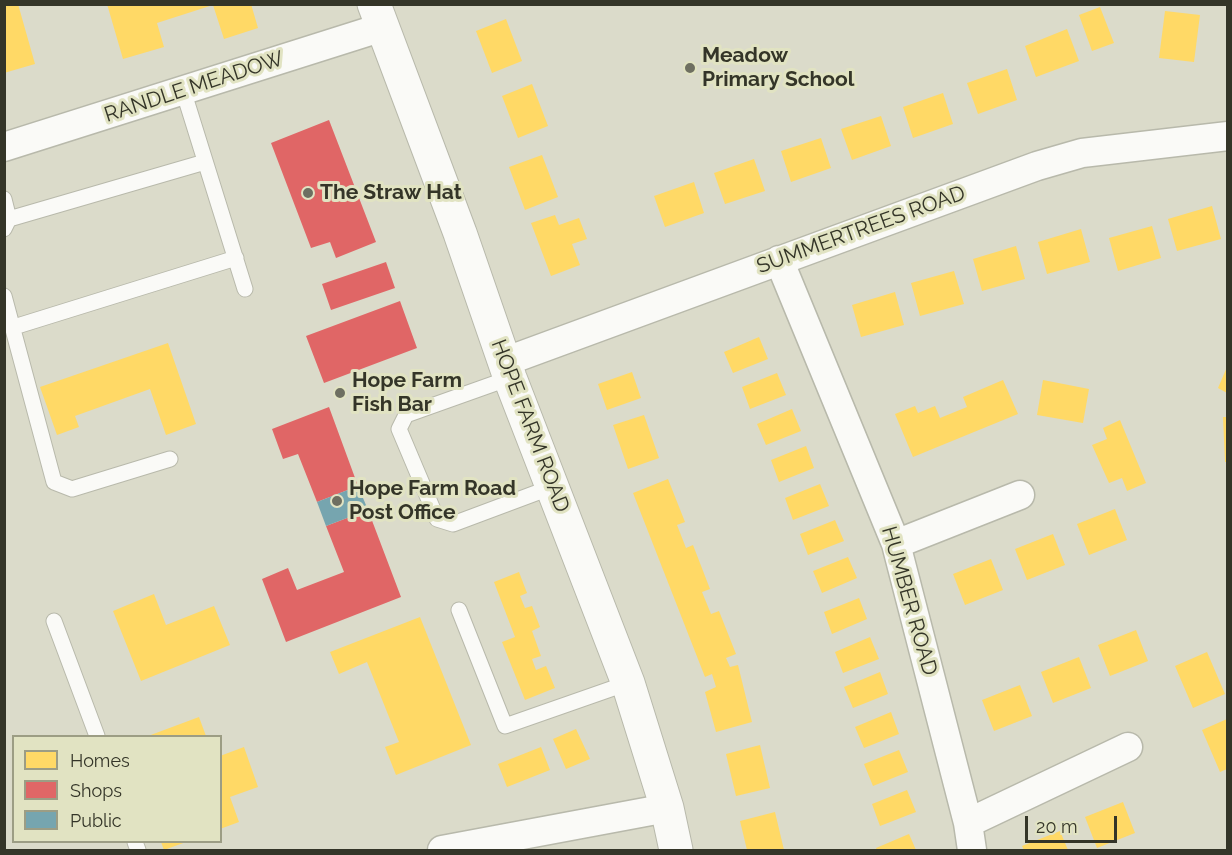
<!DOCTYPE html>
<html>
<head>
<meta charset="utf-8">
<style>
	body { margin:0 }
	#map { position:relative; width:1232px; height:855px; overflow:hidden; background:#dbdbca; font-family:Raleway,sans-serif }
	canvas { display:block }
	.frame { position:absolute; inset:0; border:6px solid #343528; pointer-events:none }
	.legend { position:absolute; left:12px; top:735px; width:210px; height:108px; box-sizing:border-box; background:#e1e3c2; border:2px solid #9c9d84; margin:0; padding:8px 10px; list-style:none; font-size:18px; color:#343528 }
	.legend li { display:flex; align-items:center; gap:12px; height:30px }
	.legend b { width:30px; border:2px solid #9c9d84 }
	.scale { position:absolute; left:1025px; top:816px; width:92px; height:27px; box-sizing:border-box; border:3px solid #343528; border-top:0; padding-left:8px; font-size:18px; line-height:21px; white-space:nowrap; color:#343528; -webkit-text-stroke:4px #e1e3c2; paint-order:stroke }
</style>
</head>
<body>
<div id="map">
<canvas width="1232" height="855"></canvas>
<div class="frame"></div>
<ul class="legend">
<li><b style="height:16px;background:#ffd966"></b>Homes</li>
<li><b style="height:16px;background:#e06666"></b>Shops</li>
<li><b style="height:16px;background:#76a5af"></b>Public</li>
</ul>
<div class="scale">20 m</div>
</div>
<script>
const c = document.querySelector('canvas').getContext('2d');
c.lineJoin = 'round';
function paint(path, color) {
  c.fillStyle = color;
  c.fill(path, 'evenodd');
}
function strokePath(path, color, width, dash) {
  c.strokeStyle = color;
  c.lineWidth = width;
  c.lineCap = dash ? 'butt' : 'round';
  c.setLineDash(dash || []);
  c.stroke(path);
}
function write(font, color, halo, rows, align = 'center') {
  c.font = font + ' Raleway,sans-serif';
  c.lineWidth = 6;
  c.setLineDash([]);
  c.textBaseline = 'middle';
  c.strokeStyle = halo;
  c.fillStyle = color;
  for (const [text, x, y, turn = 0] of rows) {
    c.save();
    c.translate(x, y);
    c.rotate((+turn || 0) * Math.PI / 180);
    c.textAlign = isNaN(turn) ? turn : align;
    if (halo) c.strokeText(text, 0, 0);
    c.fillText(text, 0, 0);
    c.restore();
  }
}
const homes = new Path2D(`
	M4 4H18L35 64 4 73Z
	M107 4H251L258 28 224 39 213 5 157 23 164 47 123 59Z
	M1100 7 1114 43 1092 51 1079 15Z
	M1165 11 1200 15 1194 62 1159 58Z
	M506 19 522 61 492 73 476 31Z
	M1067 29 1079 61 1036 77 1025 46Z
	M1007 69 1017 100 978 114 967 83Z
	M532 84 548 126 518 138 502 96Z
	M943 93 953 124 913 138 903 107Z
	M881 116 891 146 852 160 841 129Z
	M821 138 831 168 791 182 781 151Z
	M542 155 558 197 525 210 509 167Z
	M754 159 765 191 725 204 714 173Z
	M694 182 704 213 665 227 654 196Z
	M1212 206 1221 239 1177 251 1168 219Z
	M555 215 559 225 579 218 587 239 572 244 580 265 551 276 531 223Z
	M1152 226 1161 258 1118 271 1109 238Z
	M1081 229 1090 262 1047 274 1038 242Z
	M1016 246 1025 279 982 291 973 259Z
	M954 271 964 304 920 316 911 283Z
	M895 292 904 325 861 337 852 305Z
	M759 337 768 359 733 373 724 352Z
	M168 343 196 424 166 435 150 389 75 416 79 427 57 435 40 387Z
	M1227 367V393L1218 388Z
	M632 372 641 398 607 410 598 384Z
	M777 373 786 395 750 409 742 387Z
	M1003 380 1018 414 913 457 895 414 915 406 918 413 935 406 940 418 967 407 963 397Z
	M1043 380 1089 389 1083 423 1037 415Z
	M792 409 801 431 766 445 757 424Z
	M644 415 659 458 628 469 613 425Z
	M1223 417H1227V462H1225Z
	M1120 420 1146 483 1127 491 1122 478 1109 483 1092 445 1107 439 1103 428Z
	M806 446 814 468 779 482 771 460Z
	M668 479 685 522 677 525 686 548 693 545 710 589 702 592 711 614 719 611 736 654 726 658 730 667 738 665 752 722 716 732 705 692 716 687 712 674 705 677 633 493Z
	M820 484 829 506 793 520 785 498Z
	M1115 509 1127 540 1089 555 1077 524Z
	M835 520 844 541 808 555 800 534Z
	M1053 534 1065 565 1027 580 1015 549Z
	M848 557 857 578 822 593 813 571Z
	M991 559 1003 590 965 605 953 574Z
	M519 572 527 593 520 596 525 608 532 606 540 627 532 631 541 656 532 659 536 670 546 666 555 688 525 700 502 642 515 637 494 582Z
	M154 594 166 625 214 606 230 645 141 681 113 611Z
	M859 598 867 619 832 634 824 612Z
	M420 617 471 745 396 775 385 747 399 742 367 662 339 674 330 652Z
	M1136 630 1148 661 1110 676 1098 645Z
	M870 637 879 659 843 673 835 652Z
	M1207 652 1225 694 1193 708 1175 666Z
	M1079 657 1091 688 1053 703 1041 672Z
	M880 672 888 694 853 708 844 687Z
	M1020 685 1032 716 994 731 982 700Z
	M891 712 899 734 864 748 855 727Z
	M199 717 206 736H148Z
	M1227 719V769L1220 772 1202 730Z
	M576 729 590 759 566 769 553 739Z
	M760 745 770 788 736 796 726 754Z
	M244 747 258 787 230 797 239 822 220 829V756Z
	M541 747 550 770 507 787 498 764Z
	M899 750 908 772 873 786 864 764Z
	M907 790 916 812 880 826 872 804Z
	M1123 802 1135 833 1097 848 1085 817Z
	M775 812 784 850H747L740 821Z
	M1060 831 1068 850H1024L1022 846Z
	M909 834 916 850H877L876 848Z
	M161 842H186L164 850Z`);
const shops = new Path2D(`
	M329 120 376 242 336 258 330 242 311 248 271 143Z
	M386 262 395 288 331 310 322 284Z
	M400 301 417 348 324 383 306 336Z
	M329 407 358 486 317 502 298 454 283 459 272 429Z
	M368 510 401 597 286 642 262 579 288 568 297 590 344 572 326 526Z`);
const public = new Path2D(`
	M358 486 368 510 326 526 317 502Z`);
const lane = new Path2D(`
	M183 90 245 289
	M4 199 9 219 4 229
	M9 219 205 162
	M4 296 54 482 72 489 170 459
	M14 327 236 258
	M510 378 406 415 399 429 437 519 453 524 552 487
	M459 610 505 726 628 683
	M54 621 97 736
	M135 842 138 850`);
const street = new Path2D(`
	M4 147 383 27
	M779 260 896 544 968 823 972 850
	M504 362 1037 166 1082 153 1228 136
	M896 544 1020 495
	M968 823 1128 747
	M442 850 667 808`);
const secondary = new Path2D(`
	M374 4 460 233 510 378 628 683 667 808 676 850`);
const markers = [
	[690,68,6,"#6e6f61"],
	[308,193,6,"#6e6f61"],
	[340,393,6,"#6e6f61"],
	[337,501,6,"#6e6f61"]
];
const poiNames = [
	["Meadow",702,56],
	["Primary School",702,80],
	["The Straw Hat",320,193],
	["Hope Farm",352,381],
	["Fish Bar",352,405],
	["Hope Farm Road",349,489],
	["Post Office",349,513]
];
const streetNames = [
	["RANDLE MEADOW",194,87,-18],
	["SUMMERTREES ROAD",861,230,-20],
	["HOPE FARM ROAD",530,426,69],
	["HUMBER ROAD",909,601,74]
];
paint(homes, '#ffd966');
paint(shops, '#e06666');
paint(public, '#76a5af');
strokePath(lane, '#b8b9ab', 17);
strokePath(street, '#b8b9ab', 31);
strokePath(secondary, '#b8b9ab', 35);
strokePath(lane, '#fafaf7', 15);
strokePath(street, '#fafaf7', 28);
strokePath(secondary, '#fafaf7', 33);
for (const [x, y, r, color] of markers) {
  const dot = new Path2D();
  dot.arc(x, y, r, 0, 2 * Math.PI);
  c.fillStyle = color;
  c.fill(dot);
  strokePath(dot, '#e1e3c2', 2);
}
write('bold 21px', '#343528', '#e1e3c2', poiNames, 'left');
write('21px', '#343528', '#e1e3c2', streetNames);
</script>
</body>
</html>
